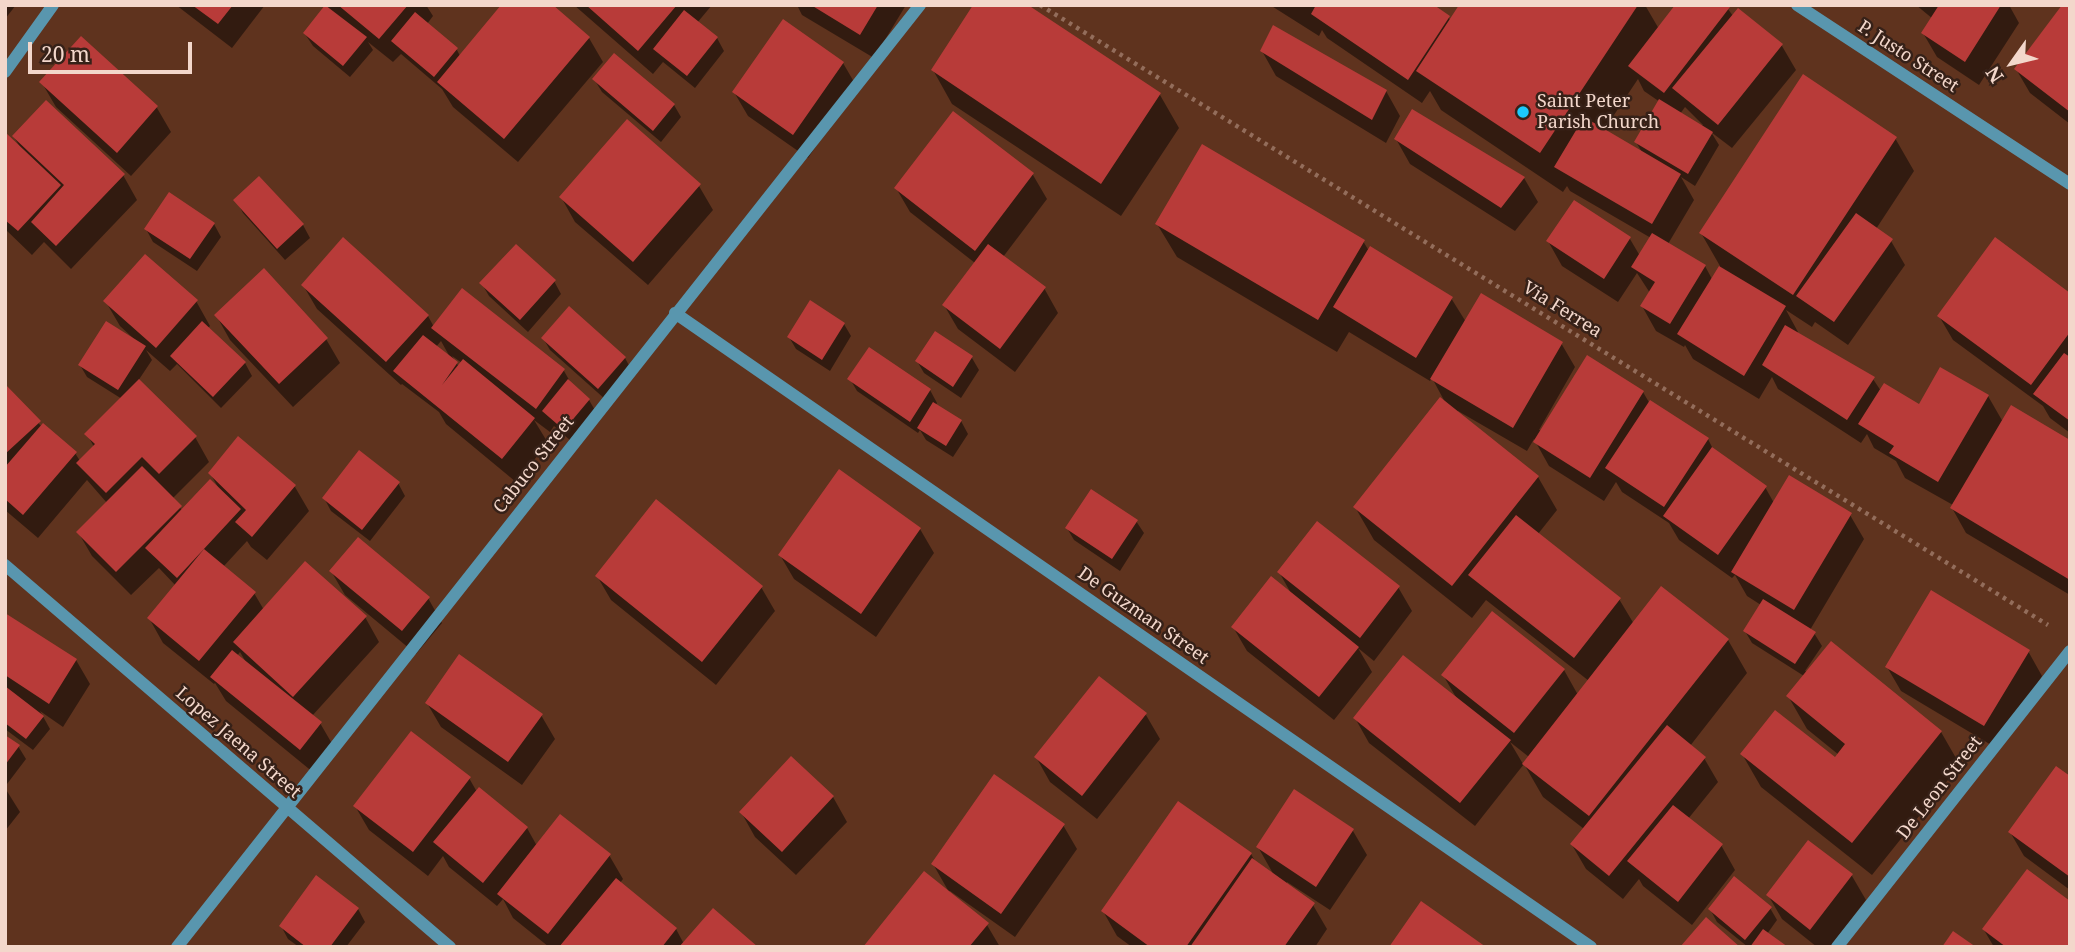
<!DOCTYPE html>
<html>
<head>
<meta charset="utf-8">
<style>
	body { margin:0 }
	#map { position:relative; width:2075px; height:952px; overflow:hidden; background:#5f331e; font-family:"Noto Serif",serif }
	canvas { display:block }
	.frame { position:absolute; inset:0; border:7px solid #f3d7cb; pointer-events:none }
	.north { position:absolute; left:1977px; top:28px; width:70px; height:70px; -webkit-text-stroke:5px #362118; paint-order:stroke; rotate:236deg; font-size:19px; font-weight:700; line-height:28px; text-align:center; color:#f3d7cb }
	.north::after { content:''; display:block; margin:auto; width:24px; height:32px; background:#f3d7cb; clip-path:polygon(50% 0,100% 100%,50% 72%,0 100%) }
	.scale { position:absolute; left:28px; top:42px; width:164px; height:32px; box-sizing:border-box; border:4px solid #f3d7cb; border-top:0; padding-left:9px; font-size:21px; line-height:24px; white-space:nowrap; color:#f3d7cb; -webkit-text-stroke:5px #362118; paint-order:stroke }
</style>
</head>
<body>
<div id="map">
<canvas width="2075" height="952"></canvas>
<div class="frame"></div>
<div class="north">N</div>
<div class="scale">20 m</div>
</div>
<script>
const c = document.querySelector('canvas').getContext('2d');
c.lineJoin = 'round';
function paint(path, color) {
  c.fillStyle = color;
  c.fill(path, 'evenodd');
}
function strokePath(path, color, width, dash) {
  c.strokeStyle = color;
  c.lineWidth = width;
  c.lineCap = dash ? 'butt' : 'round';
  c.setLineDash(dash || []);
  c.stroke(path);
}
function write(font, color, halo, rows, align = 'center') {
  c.font = font + ' "Noto Serif",serif';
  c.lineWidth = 5;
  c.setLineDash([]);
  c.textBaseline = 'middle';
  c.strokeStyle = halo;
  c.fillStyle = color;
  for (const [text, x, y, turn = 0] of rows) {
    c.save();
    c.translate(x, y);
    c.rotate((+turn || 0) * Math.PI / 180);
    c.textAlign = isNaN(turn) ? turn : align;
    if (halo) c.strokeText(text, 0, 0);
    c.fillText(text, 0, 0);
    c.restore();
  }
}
const shadow = new Path2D(`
	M5 5H16L5 19Z
	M176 5H265L232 48Z
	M325 5H426L433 16 427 24 457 50 460 56 589 38 603 62 518 162 453 107 442 89 401 54 393 62 368 42 373 50 350 77 313 46 305 34Z
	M574 5H712L697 23 717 38 724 51 695 88 663 62 653 74Z
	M797 5H906L874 58 802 15Z
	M1270 5H1431L1448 17 1451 21 1462 5H1645L1659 29 1728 9 1733 16 1738 10 1782 46 1796 70 1732 148 1711 132 1719 145 1695 186 1681 177 1694 200 1668 244 1705 266 1712 279 1720 266 1701 233 1895 138 1914 171 1876 229 1891 241 1905 265 1848 345 1815 322 1812 327 1786 310 1798 332 1797 334 1873 379 1881 391 1919 406 1988 396 2003 422 2070 442V595L1966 533 1952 508 1953 505 1905 478 1896 461 1874 448 1867 434 1861 443 1778 389 1772 377 1759 399 1693 359 1685 345 1684 347 1656 331 1642 306 1650 293 1637 273 1618 302 1562 266 1548 241 1630 239 1640 256 1651 238 1570 191 1567 186 1563 192 1441 110 1430 91 1422 103 1327 38 1322 30 1319 36ZM1638 79 1644 91 1660 102 1636 142 1643 154 1604 130ZM1685 107 1703 125 1701 126 1680 114Z
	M1916 5H2009L2019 23 1979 85 1937 57 1923 33 1933 19Z
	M2070 5V124L2030 93 2016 69Z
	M81 39 157 108 171 132 131 176 56 107 42 83Z
	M1262 51 1386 91 1400 116 1386 143 1276 76Z
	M843 63 857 87 808 158 748 116 734 92Z
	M933 70 1160 95 1179 128 1121 216 952 104Z
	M594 79 674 105 681 117 661 142 602 92Z
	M954 113 1033 175 1047 199 1003 257 1044 288 1058 313 1015 372 958 329 944 305 975 263 910 212 896 188Z
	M5 134 20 147 14 137 123 175 137 200 71 269 44 242 32 255 5 229Z
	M1396 139 1524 178 1538 202 1515 231 1410 164Z
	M699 186 713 210 648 285 575 222 561 197Z
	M236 200 303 225 310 238 285 260 243 213Z
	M214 224 221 237 197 271 153 242 146 229Z
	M1157 224 1363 241 1369 251 1451 298 1466 322 1561 343 1575 367 1539 430 1542 431 1643 392 1650 404 1708 439 1714 451 1765 487 1774 503 1850 515 1864 539 1810 630 1814 633 1822 646 1805 671 1941 732 1960 765 1872 875 1761 787 1742 754 1835 759 1839 755 1807 729 1788 696 1804 676 1752 643 1745 631 1761 605 1747 596 1735 575 1732 578 1679 540 1669 523 1622 492 1616 482 1604 501 1549 466 1534 439 1527 451 1458 411 1457 413 1538 477 1557 510 1538 534 1619 599 1634 624 1728 640 1747 673 1690 746 1704 758 1718 782 1688 819 1721 845 1735 870 1692 925 1643 886 1639 879 1623 899 1586 869 1572 845 1584 829 1543 797 1524 764 1475 826 1369 743 1355 718 1457 699 1443 675 1564 670 1578 695 1589 681 1486 600 1472 618 1374 540 1355 507 1446 404 1432 378 1430 381 1349 332 1337 352 1177 257ZM1510 742 1529 757 1523 764Z
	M554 281 561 294 528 332 489 296 482 284Z
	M303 285 428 316 434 327 462 290 564 371 572 385 589 400 596 412 572 442 554 426 550 432 534 420 548 443 516 482 446 424 439 412 402 384 401 385 317 309ZM441 341 451 359 436 347ZM452 356 462 363 459 367Z
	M2070 295V433L2050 418 2043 406 1953 340 1939 316Z
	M196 301 210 326 208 328 245 363 252 376 221 408 177 364 170 371 146 350 152 360 138 381 195 437 209 462 172 499 183 511 219 489 210 473 295 487 309 511 267 560 251 547 247 541 223 567 254 593 264 610 365 617 379 642 312 716 320 723 334 747 314 773 226 701 215 683 214 684 163 643 149 618 176 586 159 568 131 595 92 556 78 532 107 503 87 480 38 538 5 510V387L42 427 75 453 80 461 94 447 87 434 122 399 87 377 80 365 133 338 120 326 106 302ZM240 652 247 664 237 656Z
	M569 308 625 358 632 371 606 400 550 350 543 338Z
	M216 315 326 339 340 363 293 407 230 340Z
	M844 324 851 336 830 371 796 349 789 337Z
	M936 333 972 358 979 370 961 398 924 373 917 361Z
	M850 379 930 390 937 403 936 405 961 421 968 434 953 457 926 440 920 430 918 433 857 391Z
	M398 483 405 496 370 541 331 511 324 498Z
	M1136 521 1144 533 1120 571 1074 540 1067 528Z
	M920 529 934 553 876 637 794 579 780 555Z
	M331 571 428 598 442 623 416 654 345 595Z
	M1279 572 1398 587 1412 611 1374 661 1358 648 1372 672 1334 720 1247 651 1233 627 1292 595Z
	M597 576 761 587 775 611 716 685 611 600Z
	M5 618 76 660 90 684 63 727 40 711 50 729 33 750 5 729Z
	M2028 651 2042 676 1998 749 1901 691 1887 667Z
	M427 703 541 715 555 739 522 785 441 727Z
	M1146 715 1160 739 1097 819 1050 782 1036 757Z
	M5 737 18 746 26 759 7 784 5 782Z
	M791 758 833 797 847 822 796 875 755 837 741 812Z
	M469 778 477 792 527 828 537 846 609 855 623 879 620 883 676 929 684 944 755 947H549L513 918 503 899 497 906 449 867 443 856 428 876 369 830 355 806Z
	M2070 778V890L2024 856 2010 832Z
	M5 788 20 812 5 831Z
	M1063 825 1077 849 1015 937 950 891 949 892 933 864Z
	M1353 831 1367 855 1330 910 1287 882 1286 884 1313 905 1327 929 1315 947H1132L1117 936 1103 911 1251 854 1256 863 1275 877 1258 847Z
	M1809 843 1852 876 1866 900 1830 947H1817L1782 919 1768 895Z
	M1770 908 1777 920 1767 934 1785 947H1748L1717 922 1710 909Z
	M358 909 365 922 346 947H299L288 939 281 926Z
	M987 925 1000 947H865Z
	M1984 930 2070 947H1994Z`);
const building = new Path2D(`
	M192 5H233L218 24Z
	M325 5 367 37 343 66 303 33Z
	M338 5H408L379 39Z
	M501 5H553L590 37 504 139 437 82Z
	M586 5H677L638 51Z
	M811 5H878L860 35Z
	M973 5H1028L1161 93 1101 184 931 70Z
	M1316 5H1434L1450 16 1408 80 1311 14Z
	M1459 5H1638L1540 153 1416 71Z
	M1675 5H1727L1730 7 1664 93 1628 66Z
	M1939 5H2001L1965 62 1921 33Z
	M2062 5H2070V112L2014 69Z
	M1738 8 1783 44 1718 125 1672 88Z
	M684 10 718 37 687 76 653 49Z
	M415 12 458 48 434 77 391 41Z
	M783 19 844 62 793 135 732 92Z
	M1273 25 1387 90 1372 120 1260 51Z
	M81 36 158 106 117 153 39 82Z
	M614 53 675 104 653 131 592 79Z
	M1803 74 1897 137 1793 295 1699 233Z
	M1659 99 1713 132 1688 174 1634 142Z
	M46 100 125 174 56 246 31 222 64 185 12 136Z
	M1412 109 1525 177 1501 208 1394 139Z
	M953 111 1034 173 975 251 894 188Z
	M1584 117 1681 174 1652 224 1554 167Z
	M627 119 701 184 633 262 559 197Z
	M5 132 61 185 18 231 5 220Z
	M1202 144 1365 240 1318 320 1155 224Z
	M259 176 304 224 277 249 233 200Z
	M169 192 215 223 190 259 144 229Z
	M1574 200 1631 237 1604 279 1546 241Z
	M1856 213 1893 239 1834 322 1796 296Z
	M1652 233 1706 265 1670 324 1640 306 1655 282 1631 267Z
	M343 237 429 315 386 362 301 285Z
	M1995 237 2070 293V332L2031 385 1937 316Z
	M516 244 556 280 520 320 479 283Z
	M988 244 1046 287 1000 349 942 305Z
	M1370 246 1453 297 1416 358 1333 307Z
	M145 254 198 300 156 348 103 301Z
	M1719 266 1786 306 1744 376 1677 334Z
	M264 268 328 338 279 384 214 315Z
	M462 288 565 369 536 409 431 328Z
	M1481 293 1563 342 1513 428 1430 379Z
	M810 300 845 323 822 360 787 337Z
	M569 306 626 357 598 389 541 338Z
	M106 321 146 346 118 390 78 365Z
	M202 321 246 362 213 397 170 356Z
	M1785 325 1875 377 1847 420 1762 365Z
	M935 331 973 356 953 387 915 361Z
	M423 335 458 362 442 385 463 359 535 418 502 459 393 371Z
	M869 347 931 389 910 422 847 379Z
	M2064 353 2070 357V421L2033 394Z
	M1587 355 1644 391 1590 478 1533 442Z
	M1940 367 1989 395 1938 482 1889 453 1894 446 1858 424 1884 383 1919 404Z
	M139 379 197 436 159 474 142 457 106 493 76 463 95 444 84 434Z
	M568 379 590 399 564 430 542 411Z
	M5 384 41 421 5 454Z
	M1440 397 1539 476 1452 586 1353 507Z
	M1650 400 1709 438 1664 507 1605 468Z
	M933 402 962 420 946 446 917 428Z
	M2011 405 2070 440V580L1950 508Z
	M43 423 77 452 23 515 5 499V467Z
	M238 436 296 485 252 537 235 522 246 510 208 473Z
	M1712 447 1767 486 1718 555 1663 516Z
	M359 450 400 482 362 530 322 498Z
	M142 466 182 506 116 572 76 532Z
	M839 469 921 528 861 614 778 555Z
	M1789 475 1852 513 1794 610 1731 572Z
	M210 479 241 509 177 578 145 548Z
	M1091 489 1138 520 1112 559 1065 528Z
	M656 499 763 586 702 662 595 576Z
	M1516 515 1621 598 1574 658 1468 575Z
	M1317 521 1400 586 1360 638 1277 572Z
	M358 537 430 597 402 631 329 571Z
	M204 549 256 592 199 661 147 618Z
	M305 561 367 616 293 697 233 642Z
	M1271 576 1359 647 1319 697 1231 627Z
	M1661 586 1729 639 1589 816 1522 764Z
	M1931 590 2030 650 1984 726 1885 667Z
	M1763 599 1816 632 1795 664 1743 631Z
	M1492 611 1565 669 1514 733 1441 675Z
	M5 613 77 659 49 704 5 675Z
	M1831 641 1942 731 1852 843 1740 754 1775 710 1835 757 1845 744 1786 696Z
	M232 650 322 722 300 750 210 677Z
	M459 654 543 714 508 762 425 703Z
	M1403 655 1511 740 1460 803 1353 718Z
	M1099 676 1147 713 1082 796 1034 757Z
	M5 686 44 716 26 739 5 723Z
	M1667 725 1706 757 1609 876 1570 844Z
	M411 731 471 777 413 852 353 806Z
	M5 735 20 745 5 765Z
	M791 756 834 796 782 852 739 812Z
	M2056 766 2070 776V877L2008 832Z
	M994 774 1065 824 1001 914 931 864Z
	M479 787 528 827 483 883 433 842Z
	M1294 789 1354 829 1316 887 1256 847Z
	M1178 801 1252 853 1186 947H1150L1101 911Z
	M1673 805 1723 844 1678 902 1627 861Z
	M560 814 611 854 548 934 497 894Z
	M1808 840 1853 874 1810 930 1766 895Z
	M1252 858 1315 903 1284 947H1190Z
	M2027 869 2070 901V947H2006L1982 929Z
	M924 871 989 923 969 947H863Z
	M316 875 359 908 330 947H306L279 926Z
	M1734 876 1772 907 1745 940 1708 909Z
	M616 878 677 928 662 947H559Z
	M1421 901 1486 947H1389Z
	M713 908 758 947H679Z
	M1706 917 1740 947H1680Z
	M1763 929 1788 947H1750Z
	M1953 931 1976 947H1942Z`);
const path = new Path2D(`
	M1040 5 2048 625`);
const minor = new Path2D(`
	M1797 5 2070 184
	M5 72 53 5
	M675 313 1591 947
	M5 565 450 947
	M177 947 920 5
	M1837 947 2070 651`);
const markers = [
	[1523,112,7,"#1cc9fc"]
];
const streetNames = [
	["P. Justo Street",1908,57,33],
	["Via Ferrea",1562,310,32],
	["Cabuco Street",534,465,-52],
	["De Guzman Street",1143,616,35],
	["Lopez Jaena Street",238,743,41],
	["De Leon Street",1940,788,-52]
];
const poiNames = [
	["Saint Peter",1537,102],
	["Parish Church",1537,123]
];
paint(shadow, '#0007');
paint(building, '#b83b39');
strokePath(path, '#936d5b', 4.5, [3.5, 5]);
strokePath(minor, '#5996ae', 12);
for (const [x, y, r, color] of markers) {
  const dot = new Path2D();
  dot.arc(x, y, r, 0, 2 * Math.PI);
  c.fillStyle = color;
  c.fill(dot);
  strokePath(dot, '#362118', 2.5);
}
write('18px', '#f3d7cb', '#362118', streetNames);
write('18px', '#f3d7cb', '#362118', poiNames, 'left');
</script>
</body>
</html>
